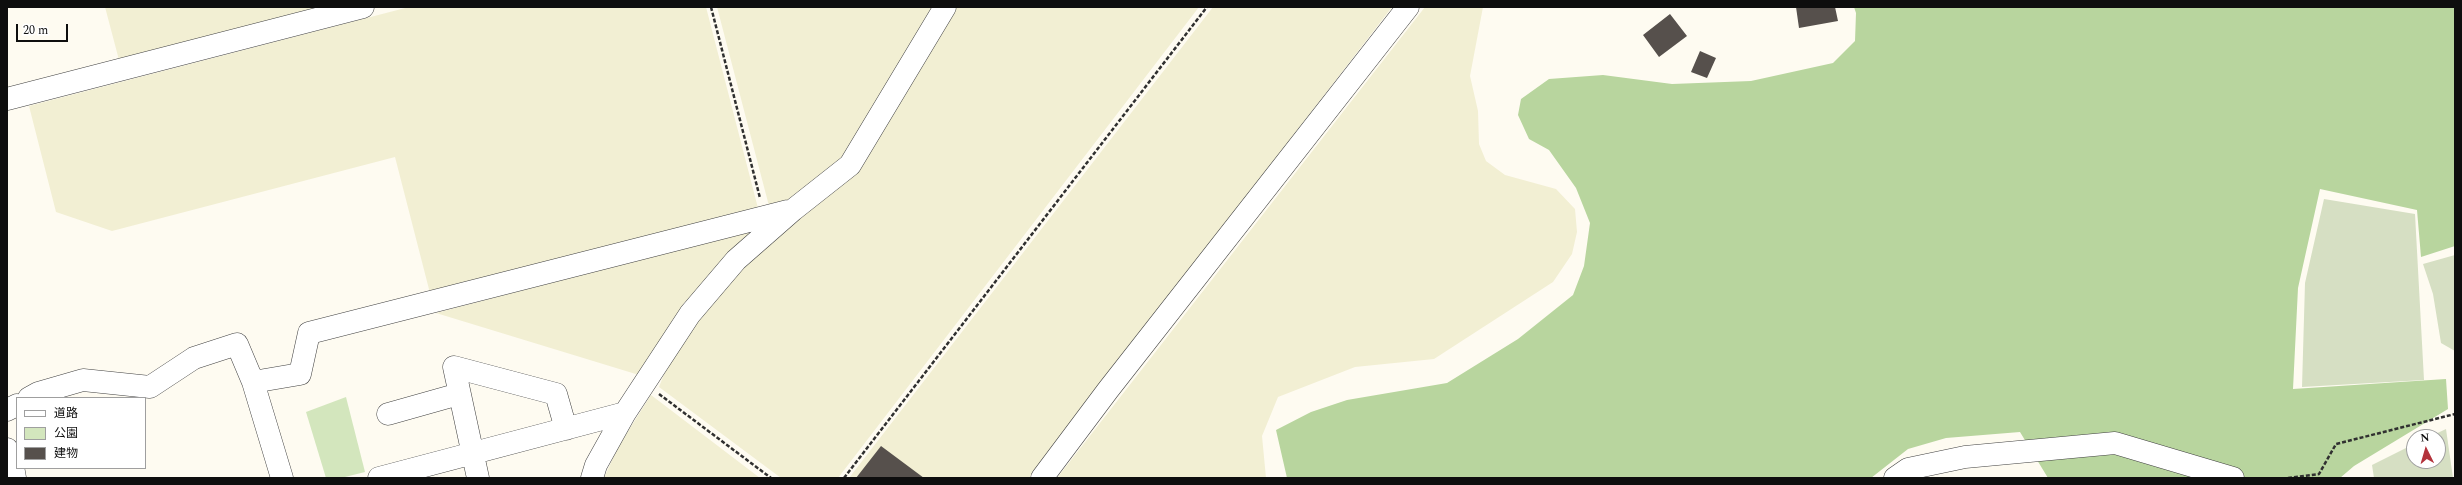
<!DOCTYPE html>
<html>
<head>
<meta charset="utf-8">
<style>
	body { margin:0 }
	#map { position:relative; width:2462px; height:485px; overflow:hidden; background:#fefbf1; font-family:Spectral,"Noto Sans JP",serif }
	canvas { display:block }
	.frame { position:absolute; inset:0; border:8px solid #0e0e0e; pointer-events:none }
	.legend { position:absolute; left:16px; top:397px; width:130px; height:72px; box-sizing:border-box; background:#fff; border:1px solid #9f9f9f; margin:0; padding:5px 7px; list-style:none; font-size:12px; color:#0e0e0e }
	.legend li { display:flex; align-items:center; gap:8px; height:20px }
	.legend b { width:20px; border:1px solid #9f9f9f }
	.north { position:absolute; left:2406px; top:429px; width:40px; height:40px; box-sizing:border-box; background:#fff; border:1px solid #9f9f9f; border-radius:50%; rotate:355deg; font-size:11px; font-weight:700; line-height:16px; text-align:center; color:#0e0e0e }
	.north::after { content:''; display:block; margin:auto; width:14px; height:18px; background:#b3323b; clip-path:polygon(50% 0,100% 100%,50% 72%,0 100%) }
	.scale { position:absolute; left:16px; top:24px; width:52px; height:18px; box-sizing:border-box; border:2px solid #0e0e0e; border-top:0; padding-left:5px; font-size:12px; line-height:14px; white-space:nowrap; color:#0e0e0e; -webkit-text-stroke:3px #fff; paint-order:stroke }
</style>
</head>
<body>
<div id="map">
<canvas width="2462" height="485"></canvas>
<div class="frame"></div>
<ul class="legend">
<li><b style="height:5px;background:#fff"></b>道路</li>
<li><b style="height:11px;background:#d3e6bd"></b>公園</li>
<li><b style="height:11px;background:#56504c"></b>建物</li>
</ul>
<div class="north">N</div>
<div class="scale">20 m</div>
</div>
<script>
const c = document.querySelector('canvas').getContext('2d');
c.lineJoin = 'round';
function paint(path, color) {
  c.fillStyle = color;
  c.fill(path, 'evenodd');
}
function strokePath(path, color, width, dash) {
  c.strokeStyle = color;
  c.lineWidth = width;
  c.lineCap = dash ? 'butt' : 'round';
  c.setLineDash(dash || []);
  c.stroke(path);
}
const farmland = new Path2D(`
	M105 7H321L119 60Z
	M409 7H706L759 212 431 297 395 157 112 231 56 212 29 106Z
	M717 7H936L844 160 791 200 769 206Z
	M955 7H1199L838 478H781L659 387 671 357 697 317 744 263 860 167Z
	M1213 7H1392L1029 478H849Z
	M1425 7H1483L1470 76 1478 111 1479 144 1486 161 1505 175 1556 189 1575 209 1577 232 1572 254 1553 282 1434 359 1355 367 1278 397 1262 436 1266 478H1057Z
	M760 228 684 303 639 375 436 313Z
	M651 395 760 478H604L618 447Z`);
const green = new Path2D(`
	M346 397 365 472 341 478H326L306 412Z`);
const forest = new Path2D(`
	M1854 7H2455V246L2421 257 2417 210 2320 189 2298 288 2293 389 2446 379 2448 409 2354 466 2340 478H2048L2020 432 1946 438 1908 449 1871 478H1287L1276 430 1311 412 1347 400 1447 383 1518 339 1573 295 1584 266 1590 223 1576 188 1549 150 1529 139 1518 115 1521 99 1549 79 1603 75 1672 84 1751 81 1833 63 1855 41 1856 13Z`);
const cemetery = new Path2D(`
	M2324 199 2415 214 2424 380 2302 387 2305 283Z
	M2455 255V351L2441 343 2433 294 2423 264Z
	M2446 429 2453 478H2374L2372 465 2414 444V461H2438V437H2429Z`);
const building = new Path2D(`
	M1796 7H1835L1838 21 1799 28Z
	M1670 14 1687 36 1659 57 1643 35Z
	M1700 51 1716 58 1707 78 1691 72Z
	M881 446 924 478H856Z`);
const path = new Path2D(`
	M711 7 760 198
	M659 394 771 478
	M844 478 1207 7
	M2288 478 2319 474 2336 444 2455 414`);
const minor = new Path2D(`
	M7 99 363 7
	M253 382 300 374 309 333 788 211
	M29 398 38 393 83 380 150 387 194 358 237 344 253 382 282 478
	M7 410 17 405
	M388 414 459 394
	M7 449 11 455 15 478
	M379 478 625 413
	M478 478 454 367 556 394 566 429
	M592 478 596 465 625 413 690 314 736 260 793 210 850 165 945 7
	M1042 478 1108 390 1408 7
	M1895 478 1908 469 1965 457 2115 443 2233 478`);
paint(farmland, '#f2efd3');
paint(green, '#d3e6bd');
paint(forest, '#b8d59e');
paint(cemetery, '#d6dfc3');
paint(building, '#56504c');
strokePath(minor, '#414141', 23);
strokePath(path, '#303030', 2.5, [4, 2]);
strokePath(minor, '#fff', 22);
</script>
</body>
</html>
